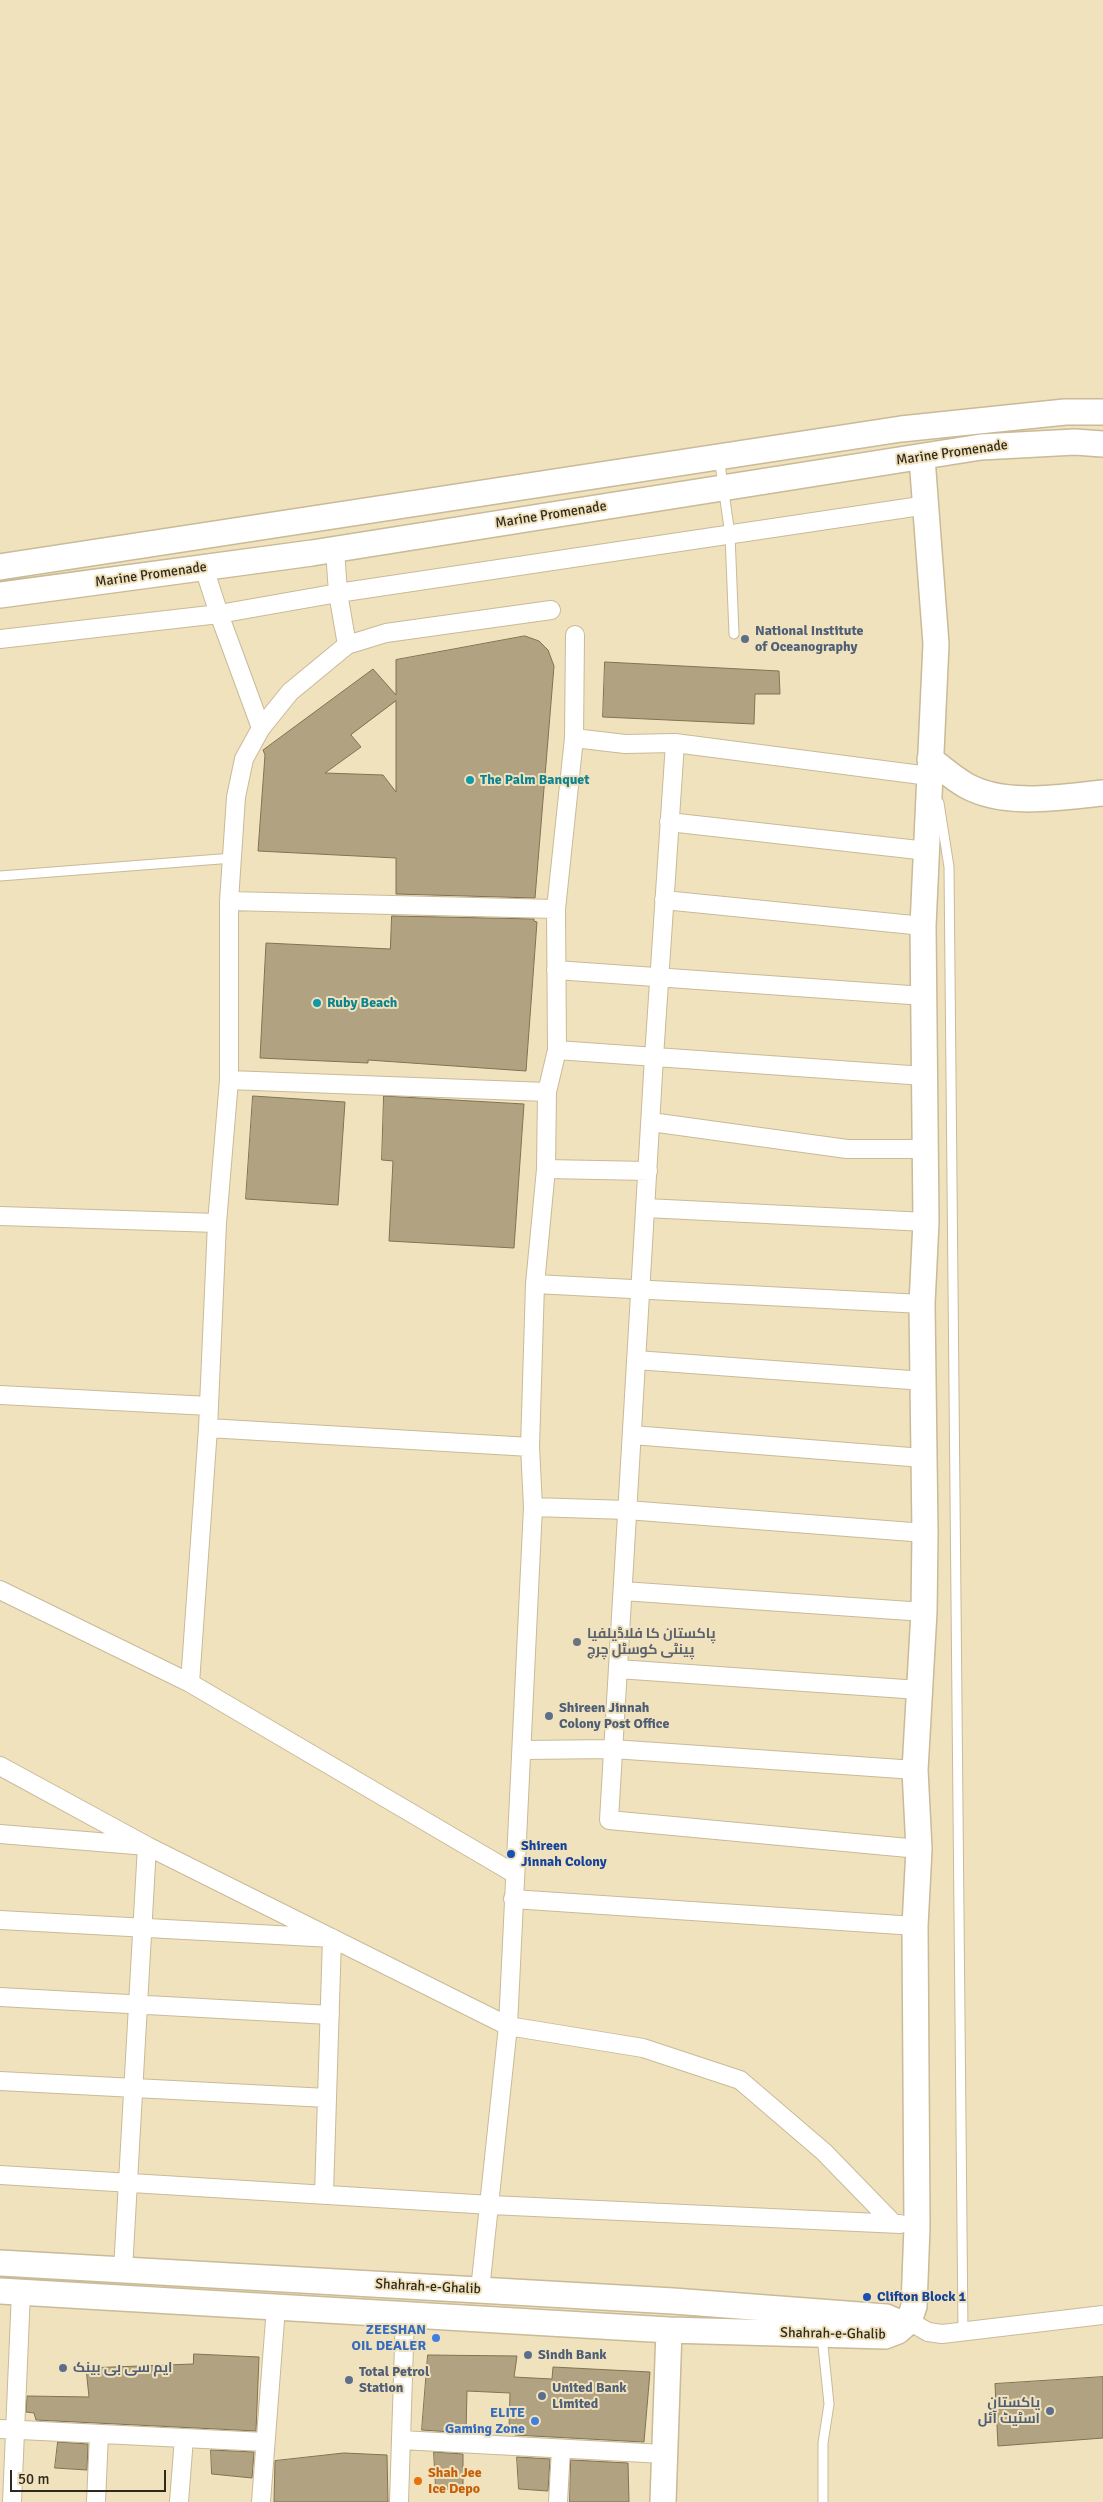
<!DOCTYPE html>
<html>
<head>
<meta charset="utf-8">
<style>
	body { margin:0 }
	#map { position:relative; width:1103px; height:2502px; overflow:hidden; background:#f1e2be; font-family:Signika,sans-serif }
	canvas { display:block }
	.scale { position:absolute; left:10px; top:2470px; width:156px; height:22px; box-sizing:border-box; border:2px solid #302a1d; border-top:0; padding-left:6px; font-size:15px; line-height:18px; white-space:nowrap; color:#302a1d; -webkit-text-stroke:4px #f1e2be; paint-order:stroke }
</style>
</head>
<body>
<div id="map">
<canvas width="1103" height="2502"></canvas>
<div class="scale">50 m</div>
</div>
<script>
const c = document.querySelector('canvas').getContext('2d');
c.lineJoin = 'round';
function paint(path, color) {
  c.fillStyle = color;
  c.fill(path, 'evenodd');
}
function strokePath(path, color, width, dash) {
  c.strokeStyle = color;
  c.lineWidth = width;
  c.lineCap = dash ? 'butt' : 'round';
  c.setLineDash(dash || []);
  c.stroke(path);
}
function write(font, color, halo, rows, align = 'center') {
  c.font = font + ' Signika,Cairo,sans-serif';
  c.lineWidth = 4;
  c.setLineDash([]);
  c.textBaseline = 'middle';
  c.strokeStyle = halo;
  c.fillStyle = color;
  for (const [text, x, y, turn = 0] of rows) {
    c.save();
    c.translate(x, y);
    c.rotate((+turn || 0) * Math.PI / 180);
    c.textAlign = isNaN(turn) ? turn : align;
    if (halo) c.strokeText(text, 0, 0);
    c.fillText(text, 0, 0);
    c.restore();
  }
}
const building = new Path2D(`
	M525 636 539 641 548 650 554 666 535 898 396 894V858L258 851 265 755 263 750 373 669 396 695V660ZM396 701V792L383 775 325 773 361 747 351 735Z
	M605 662 779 671 780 694H755L754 724 603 717Z
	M392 916 534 919V921L537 922 526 1071 368 1060V1063L260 1058 266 943 390 949Z
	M253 1096 345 1102 338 1205 246 1199Z
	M384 1096 524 1104 514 1248 389 1241 393 1161 382 1160Z
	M194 2354 259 2357 256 2431 36 2420 34 2413 26 2412 27 2396 89 2397 86 2368 193 2364Z
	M428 2355 517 2356 514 2377 552 2379 553 2367 650 2372 644 2442 515 2435V2429H509L510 2393 467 2391 466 2433 422 2430Z
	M1103 2377V2438L998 2446 995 2384Z
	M58 2442 88 2444 87 2470 55 2468Z
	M211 2450 254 2452 252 2478 212 2474Z
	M434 2452 463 2454V2491L436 2488Z
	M344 2453 387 2455 388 2502H274L275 2461Z
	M517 2457 550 2459 548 2491 519 2489Z
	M571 2460 628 2463 629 2502H570Z`);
const lane = new Path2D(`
	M719 457 730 535 734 634
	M939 803 949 867 963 2331
	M0 876 233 858
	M822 2336 829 2404 823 2443V2502`);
const street = new Path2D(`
	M335 550 338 593 347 645
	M204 568 219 614 261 728
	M0 639 219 614 338 593 927 505
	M574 738 625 744 675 743 929 776
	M675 743 654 1057 609 1820 919 1849
	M669 822 927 851
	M664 900 923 926
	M229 901 556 909
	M556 970 924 996
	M557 1050 924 1076
	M229 1080 547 1092
	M651 1122 847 1149H925
	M546 1169 648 1171
	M646 1208 926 1222
	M0 1216 217 1223
	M535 1284 922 1304
	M636 1360 924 1381
	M0 1395 209 1406
	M208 1428 530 1447
	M632 1435 923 1458
	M533 1507 627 1510 925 1533
	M0 1590 190 1683 515 1874
	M623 1591 924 1612
	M618 1669 919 1690
	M190 1683 208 1428 217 1223 229 1080V901L236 797 244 759 261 728 290 692 347 645 386 633 551 610
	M522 1750 613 1749 915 1770
	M0 1766 147 1846 508 2026 643 2048 740 2080 824 2152 893 2223
	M0 1834 147 1846 123 2270
	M513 1899 915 1926
	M0 1920 332 1938 324 2194
	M0 1997 330 2015
	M0 2081 327 2098
	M0 2175 491 2205 900 2224
	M480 2290 508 2026 533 1507 530 1447 535 1284 546 1169 547 1092 557 1050 556 909 574 738 575 635
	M909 2321 928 2332 942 2334 1103 2315
	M0 2429 265 2442
	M401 2440 664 2454
	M12 2502 21 2292
	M96 2502 99 2434
	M179 2502 184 2438
	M261 2502 276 2307
	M399 2502 405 2314
	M558 2502 561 2449`);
const secondary = new Path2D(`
	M0 567 901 429 1065 412H1103
	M0 595 312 553 981 447 1075 442 1103 444
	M930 759C942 768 954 779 967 786 1006 807 1061 797 1103 793
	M0 2263 673 2301 886 2317 905 2325
	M0 2291 669 2330 885 2336 898 2331 909 2321 914 2306 917 2227 915 1926 919 1849 915 1770 924 1612 925 1533 922 1304 926 1222 923 926 936 644 922 458
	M663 2502 669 2330`);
const markers = [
	[745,639,5,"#5c6f8a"],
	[470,780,5,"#0f9aa8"],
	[317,1003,5,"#0f9aa8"],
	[577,1642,5,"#6b7280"],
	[549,1716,5,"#5c6f8a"],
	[511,1854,5,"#1a4fb4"],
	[867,2297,5,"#1a4fb4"],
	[436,2338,5,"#3f7fe0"],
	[528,2355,5,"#5c6f8a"],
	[63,2368,5,"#5c6f8a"],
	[349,2380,5,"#5c6f8a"],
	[542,2396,5,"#5c6f8a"],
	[1050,2411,5,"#5c6f8a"],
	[535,2421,5,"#3f7fe0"],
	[418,2481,5,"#e8710a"]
];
const streetNames = [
	["Marine Promenade",952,453,-8],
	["Marine Promenade",551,515,-9],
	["Marine Promenade",151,575,-8],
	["Shahrah-e-Ghalib",428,2287,3],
	["Shahrah-e-Ghalib",833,2334,1]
];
const serviceNames = [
	["National Institute",755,631],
	["of Oceanography",755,647],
	["Shireen Jinnah",559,1708],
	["Colony Post Office",559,1724],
	["Sindh Bank",538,2355],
	["ایم سی بی بینک",73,2368],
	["Total Petrol",359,2372],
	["Station",359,2388],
	["United Bank",552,2388],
	["Limited",552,2404],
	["پاکستان",1040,2403,"right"],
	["اسٹیٹ آئل",1040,2419,"right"]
];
const cultureNames = [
	["The Palm Banquet",480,780],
	["Ruby Beach",327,1003]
];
const worshipNames = [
	["پاکستان کا فلاڈیلفیا",587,1634],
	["پینٹی کوسٹل چرچ",587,1650]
];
const transitNames = [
	["Shireen",521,1846],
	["Jinnah Colony",521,1862],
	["Clifton Block 1",877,2297]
];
const shopNames = [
	["ZEESHAN",426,2330],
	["OIL DEALER",426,2346],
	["ELITE",525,2413],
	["Gaming Zone",525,2429]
];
const foodNames = [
	["Shah Jee",428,2473],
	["Ice Depo",428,2489]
];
paint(building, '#b1a381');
strokePath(building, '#807352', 1);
strokePath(lane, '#c9ba98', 11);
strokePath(street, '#c9ba98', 20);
strokePath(secondary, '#c9ba98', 28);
strokePath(lane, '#fff', 9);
strokePath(street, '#fff', 18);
strokePath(secondary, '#fff', 25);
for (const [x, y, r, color] of markers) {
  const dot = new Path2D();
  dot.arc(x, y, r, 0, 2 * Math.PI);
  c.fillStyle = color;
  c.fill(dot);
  strokePath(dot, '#f1e2be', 2);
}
write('14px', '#302a1d', '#f1e2be', streetNames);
write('bold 14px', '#4e5e75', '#f1e2be', serviceNames, 'left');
write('bold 14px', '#0d838f', '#f1e2be', cultureNames, 'left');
write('bold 14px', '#5b616d', '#f1e2be', worshipNames, 'left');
write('bold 14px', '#164399', '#f1e2be', transitNames, 'left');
write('bold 14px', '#366cbe', '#f1e2be', shopNames, 'right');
write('bold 14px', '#c56008', '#f1e2be', foodNames, 'left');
</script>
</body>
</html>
